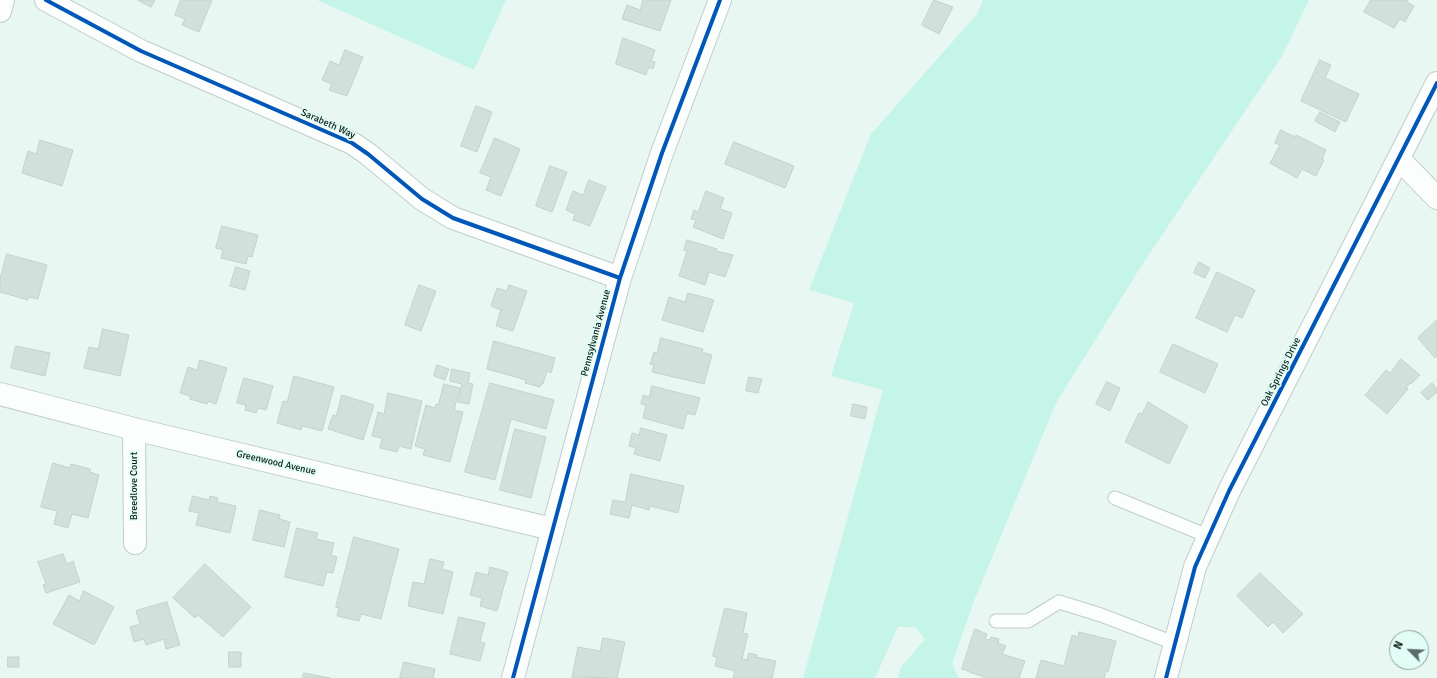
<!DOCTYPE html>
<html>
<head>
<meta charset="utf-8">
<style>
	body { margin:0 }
	#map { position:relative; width:1437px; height:678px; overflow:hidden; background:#e8f7f2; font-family:Signika,sans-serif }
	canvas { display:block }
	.north { position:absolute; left:1389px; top:630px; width:40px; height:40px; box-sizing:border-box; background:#e2fdf5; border:1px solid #8ea59e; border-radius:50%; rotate:294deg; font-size:11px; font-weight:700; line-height:16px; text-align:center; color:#0f201c }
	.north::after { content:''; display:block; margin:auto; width:14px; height:18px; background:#5b6b67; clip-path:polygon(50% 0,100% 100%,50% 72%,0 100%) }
</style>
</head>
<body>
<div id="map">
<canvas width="1437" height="678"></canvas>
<div class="north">N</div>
</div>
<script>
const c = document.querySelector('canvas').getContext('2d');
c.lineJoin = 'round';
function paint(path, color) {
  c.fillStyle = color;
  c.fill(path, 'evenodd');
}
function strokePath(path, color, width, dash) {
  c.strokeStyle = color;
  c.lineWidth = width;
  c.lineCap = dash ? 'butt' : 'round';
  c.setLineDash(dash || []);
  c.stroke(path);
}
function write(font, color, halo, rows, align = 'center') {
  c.font = font + ' Signika,sans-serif';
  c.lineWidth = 3.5;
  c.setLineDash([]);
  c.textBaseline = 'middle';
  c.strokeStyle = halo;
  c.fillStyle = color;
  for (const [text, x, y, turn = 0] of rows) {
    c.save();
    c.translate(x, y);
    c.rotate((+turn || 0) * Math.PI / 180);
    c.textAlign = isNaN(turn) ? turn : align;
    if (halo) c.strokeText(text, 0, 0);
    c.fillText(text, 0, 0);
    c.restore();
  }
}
const green = new Path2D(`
	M317 0H506L474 70Z
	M983 0H1309L1282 56 1142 265 1056 403 974 601 952 664 959 678H898L901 667 925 639 915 627H898L875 678H803L883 390 831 376 854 303 809 290 871 134 977 14Z`);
const building = new Path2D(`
	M138 0H155L151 7Z
	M181 0H212L199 32 182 25 185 19 175 15Z
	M643 0H671L660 31 622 19 627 5 640 10Z
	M934 0 953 7 939 34 922 25Z
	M1371 0H1408L1407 2 1414 6 1405 22 1400 19 1394 28 1364 12Z
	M623 38 655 50 651 61 655 62 653 69 649 67 646 75 616 64Z
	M345 50 363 57 347 96 329 90 332 84 322 80 330 61 339 65Z
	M1320 60 1331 65 1325 78 1359 94 1346 122 1301 101Z
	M476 106 492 112 477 152 461 146Z
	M1320 112 1340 122 1335 132 1315 121Z
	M1281 130 1295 137 1296 135 1326 150 1322 159 1324 160 1316 176 1302 169 1297 178 1270 163 1280 145 1275 143Z
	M495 138 520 149 501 196 486 190 491 177 480 173Z
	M40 140 73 150 62 186 22 173 28 151 36 154Z
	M734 142 794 166 785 188 725 164Z
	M550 166 567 172 552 212 536 206Z
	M589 180 606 187 590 226 573 220 575 214 566 210 573 191 583 195Z
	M706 191 724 198 720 209 732 213 723 239 693 227 696 220 691 219 694 210 698 212Z
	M222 226 258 235 252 257 248 256 246 264 221 258 223 250 216 248Z
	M687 240 717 249 716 251 733 255 725 277 709 272 705 285 679 276 687 251 684 250Z
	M7 254 47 265 38 299 28 297V300L0 292V279Z
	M1199 262 1210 268 1205 278 1194 273Z
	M236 267 250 271 245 290 230 286Z
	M1217 272 1255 290 1242 318 1235 315 1227 332 1196 318Z
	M419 285 436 291 421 331 405 325Z
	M509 285 527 291 513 331 496 326 501 310 491 306 497 288 507 291Z
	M688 293 714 300 703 332 662 320 669 297 685 302Z
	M1437 320V356L1435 358 1418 338Z
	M103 329 129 335 120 376 84 368 89 347 98 349Z
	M661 338 703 349 702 352 712 355 704 384 652 372 654 365 650 364 654 352 657 353Z
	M494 341 555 358 551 373 547 371 543 384H541L540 387 525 383 526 380 487 369Z
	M1173 344 1218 364 1205 393 1160 372Z
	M16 346 50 353 45 376 11 368Z
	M1401 359 1420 375 1411 384 1410 383 1406 388 1408 389 1387 414 1365 395 1386 370 1390 373Z
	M200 360 227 368 216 404 208 401 207 404 193 400 190 399V396L180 393 188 367 197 370Z
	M437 365 449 369 445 380 434 376Z
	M452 369 470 373 468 383 473 384 469 404 458 402 462 384 450 381Z
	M294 376 334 387 322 431 302 426 301 430 277 423 283 401 287 402Z
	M749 377 762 379 758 393 746 391Z
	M244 378 273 386 266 410 258 408 256 413 245 410 246 405 237 403Z
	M1107 382 1120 388 1110 411 1096 404Z
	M490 383 554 400 546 429 511 419 495 480 465 472Z
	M1432 383 1437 389V392L1428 400 1421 393Z
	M444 384 460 388 454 410 463 412 450 462 423 455 425 449 415 446 426 405 435 408 436 404 438 405Z
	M652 386 700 398 695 415 687 413 683 429 643 418 646 405 641 404 643 395 649 397Z
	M388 393 422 401 411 449 399 446 397 452 380 448 382 438 372 436 378 412 384 414Z
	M342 395 374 405 363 440 328 429 333 415 336 416Z
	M1148 402 1188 426 1169 464 1125 442 1139 413 1142 414Z
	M853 404 867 407 865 419 851 416Z
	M641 428 667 435 660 461 634 454 636 448 629 446 632 433 639 435Z
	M515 429 546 437 531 498 500 490Z
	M53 463 70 468 71 464 90 469V472L99 475 88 518 72 514 68 528 54 524 57 511 41 507Z
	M631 474 684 486 678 513 650 506 649 510 632 505 629 518 610 514 613 500 625 502Z
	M193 496 209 500 210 496 218 498 217 502 236 506 230 533 196 525 199 513 189 511Z
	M260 510 280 515 279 519 290 522 284 547 253 540Z
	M297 528 318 533 316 539 334 543 331 555 337 557 333 573 327 572 323 586 285 577Z
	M354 537 399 549 381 619 361 614 359 621 337 616 339 608 336 607Z
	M63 554 67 564 73 561 80 582 46 593 43 585 46 584 38 562Z
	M430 559 444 562 442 569 453 572 443 614 408 606 413 582 424 584Z
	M205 564 251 607 223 637 198 615 195 618 173 598Z
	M490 567 508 572 497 611 480 606 482 598 470 595 476 572 488 575Z
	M1260 573 1303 614 1283 633 1273 622 1268 627 1237 596Z
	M84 591 114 607 94 645 53 624 69 595 79 601Z
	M167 602 180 645 166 649 164 639 146 645 144 639 134 642 130 627 140 624 136 611Z
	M725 608 747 613 743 633 748 634 742 659 747 660 749 653 757 655 756 657 776 661 772 678H733L735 671 715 666 717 657 713 656Z
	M459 617 485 623 480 642 485 643 480 661 450 654Z
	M975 629 987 634 985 639 990 640 991 637 999 639 998 643 1006 646 1002 654 1025 661 1019 678H986L962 669Z
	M1079 632 1116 641 1108 672 1106 671 1104 678H1036L1041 660 1064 666 1072 635 1078 637Z
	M603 638 625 642 617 678 572 677 578 647 600 651Z
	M229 652H241V667H229Z
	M8 657H19V667H8Z
	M404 662 435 669 433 678H400Z
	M304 673 330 678H303Z`);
const service = new Path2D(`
	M1115 498 1208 536
	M996 621H1028L1059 602 1101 615 1174 643`);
const minor = new Path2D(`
	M46 0 141 51 352 143 368 154 422 199 453 218 620 278
	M1399 159 1437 198
	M0 394 134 429 552 529
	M134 429 135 543
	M513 678 620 278 662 153 720 0`);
const tertiary = new Path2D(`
	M0 11 3 0
	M1166 678 1195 567 1229 491 1437 83`);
const cycleway = new Path2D(`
	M46 0 141 51 352 143 368 154 422 199 453 218 620 278
	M513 678 620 278 662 153 720 0
	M1166 678 1195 567 1229 491 1437 83`);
const streetNames = [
	["Sarabeth Way",328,124,24],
	["Pennsylvania Avenue",596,333,-75],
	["Oak Springs Drive",1281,372,-63],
	["Greenwood Avenue",276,463,13],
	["Breedlove Court",134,486,-90]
];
paint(green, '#c5f5e8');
paint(building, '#d1e0db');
strokePath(building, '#c2d2cd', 1);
strokePath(service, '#bfcec9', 15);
strokePath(minor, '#bfcec9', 24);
strokePath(tertiary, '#bfcec9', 24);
strokePath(service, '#fcfefd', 13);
strokePath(minor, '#fcfefd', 22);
strokePath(tertiary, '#fcfefd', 22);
strokePath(cycleway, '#0057b8', 4);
write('10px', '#0f201c', '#e2fdf5', streetNames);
</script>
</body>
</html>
